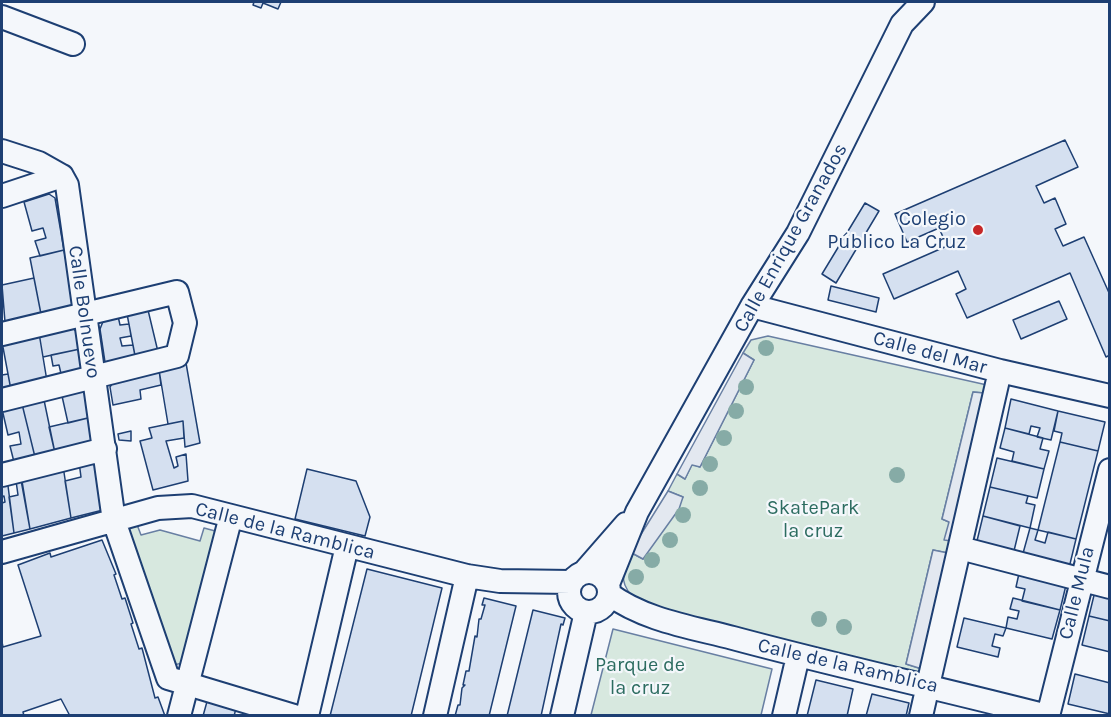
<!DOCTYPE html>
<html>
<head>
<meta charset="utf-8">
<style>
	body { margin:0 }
	#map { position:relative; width:1111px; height:717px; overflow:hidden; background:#f4f7fb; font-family:Karla,sans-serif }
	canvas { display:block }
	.frame { position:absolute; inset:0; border:3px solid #1d3f73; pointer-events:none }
</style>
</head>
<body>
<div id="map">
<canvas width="1111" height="717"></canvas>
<div class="frame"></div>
</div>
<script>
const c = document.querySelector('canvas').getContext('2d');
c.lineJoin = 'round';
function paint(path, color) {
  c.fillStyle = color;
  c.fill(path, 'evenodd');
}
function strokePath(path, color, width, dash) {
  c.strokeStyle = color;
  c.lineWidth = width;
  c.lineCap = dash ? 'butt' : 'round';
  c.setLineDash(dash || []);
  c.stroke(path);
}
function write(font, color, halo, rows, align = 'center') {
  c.font = font + ' Karla,sans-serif';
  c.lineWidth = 4.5;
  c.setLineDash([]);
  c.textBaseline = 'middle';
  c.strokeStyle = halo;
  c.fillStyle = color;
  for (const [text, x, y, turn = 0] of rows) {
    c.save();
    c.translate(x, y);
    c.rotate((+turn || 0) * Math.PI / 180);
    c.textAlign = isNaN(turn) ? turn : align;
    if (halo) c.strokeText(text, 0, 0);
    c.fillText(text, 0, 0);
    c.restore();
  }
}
const green = new Path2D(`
	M768 336 987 385 984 393 973 392 942 519 949 522 952 541 948 553 933 550 906 664 922 669 920 675 638 603C618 583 622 576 630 552L643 559 683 497 668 491 677 474 685 479 692 464 700 467 754 360 743 353 751 340Z
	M136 522 141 535 160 530 200 541 204 528 219 532 182 663 174 665 122 528Z
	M613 629 772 669 761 715H591Z`);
const parking = new Path2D(`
	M743 353 754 360 700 467 692 465 685 479 677 474Z
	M973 392 984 393 952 541 944 540 949 522 942 519Z
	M668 491 683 497 679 509 643 559 630 552Z
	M933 550 948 553 922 669 906 664Z`);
const building = new Path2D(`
	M254 2H281L278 9 263 3 261 8 253 5Z
	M1065 140 1078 167 1036 186 1044 203 1055 198 1066 224 1055 229 1063 246 1084 237 1110 295V355L1106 357 1070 273 967 318 956 294 966 289 958 271 894 299 883 274 947 246 939 228 907 242 895 214Z
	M49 194 55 198 64 250 40 256 35 241 46 238 43 228 32 231 24 202Z
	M865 203 879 211 836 283 822 274Z
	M64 250 74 303 66 309 41 314 30 258Z
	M34 278 41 314 5 322 2 285Z
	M831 286 879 298 876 312 828 300Z
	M1059 301 1067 319 1021 339 1013 320Z
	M148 310 159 356 136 361 127 314Z
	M118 316 120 325 129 324 131 336 120 338 122 346 133 345 136 361 112 367 105 362 100 329 104 319Z
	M70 326 77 332 80 349 43 357 39 333Z
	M39 333 47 381 11 390 2 342Z
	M80 349 83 368 62 378 59 365 53 366 51 355Z
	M186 363 200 443 185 447 183 421 168 424 159 370Z
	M159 370 161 385 140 390 141 399 113 405 110 387 115 379Z
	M8 374 11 390 2 392V375Z
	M82 391 88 395 92 417 68 423 62 396Z
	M1011 399 1058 411 1051 440 1037 437 1040 428 1031 426 1029 434 1005 428Z
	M44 400 55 453 35 457 22 404Z
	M22 404 35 457 14 462 10 446 21 444 19 432 8 435 2 409Z
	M1058 411 1105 422 1098 451 1060 442 1062 433 1054 431Z
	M92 417 96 444 55 453 49 427Z
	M183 421 184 438 166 441 174 468 178 466 176 457 186 454 188 481 153 490 140 441 152 438 149 428Z
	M1005 428 1043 438 1040 449 1049 451 1044 469 1012 461 1014 452 1000 448Z
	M131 431V441L119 440 118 434Z
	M1060 442 1098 451 1076 539 1038 530Z
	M97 458 103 510 71 518 65 481 81 477 79 462Z
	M997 458 1044 469 1037 498 990 487Z
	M63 466 71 518 30 529 21 475Z
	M307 469 356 481 370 517 365 536 295 519Z
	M7 478 14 533 2 536V503L5 502 4 496 2 497V480Z
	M21 480 30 529 14 533 9 497 18 495 16 481Z
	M990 487 1028 496 1026 503 1035 505 1030 528 983 516Z
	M983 516 1020 526 1013 555 976 545Z
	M1030 528 1038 530 1035 540 1045 543 1048 532 1076 539 1069 568 1022 557Z
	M102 540 116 574 114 575 122 599 125 598 133 623 131 624 139 649 142 648 155 698 158 697 165 716H70L61 699 23 712 24 716H2V642L3 647 41 636 18 565 50 553 51 557Z
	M367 569 442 588 411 716H330Z
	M1020 569 1067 581 1060 610 1022 601 1025 589 1016 587Z
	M1096 587 1110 590V621L1089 616Z
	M484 598 516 606 489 716H455L458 705H460L462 688 465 685H463L466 671H469L475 636 477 637 479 619H481L485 605H482Z
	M1013 598 1060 610 1052 639 1006 628 1008 617 1017 619 1019 611 1010 609Z
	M533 610 565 618 563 625 561 624 541 716H507Z
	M1089 616 1110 621V652L1082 645Z
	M964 618 1006 628 1003 636 995 634 992 646 1000 648 998 657 957 647Z
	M1075 674 1110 683V714L1068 704Z
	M816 680 853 689 847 716H807Z
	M872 694 909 703 906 716H866Z
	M208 698 237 705 234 716H203Z`);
const minor = new Path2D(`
	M2 17 73 44
	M2 151 39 163 62 176
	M62 176 67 185 114 521 168 678 294 716
	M2 196 62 176
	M752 306 1000 371 1110 396
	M2 334 177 292 185 323 177 356 2 400
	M2 475 105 449
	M960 548 1110 587
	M2 552 158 508 192 506 467 576 500 581 571 582
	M585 571 626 524
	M569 592a20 20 0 1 1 40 0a20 20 0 1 1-40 0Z
	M608 584 637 512 752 306 798 233 902 24 923 2
	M609 594C644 620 691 627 733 638 837 666 942 689 1047 716
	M179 716 231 516
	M307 716 347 546
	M435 716 467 576
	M562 716 586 612
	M784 716 798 656
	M921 716 1000 371
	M1048 716 1110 470`);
const trees = [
	[766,348],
	[746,387],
	[736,411],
	[724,438],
	[710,464],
	[897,475],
	[700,488],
	[683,515],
	[670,540],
	[652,560],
	[636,577],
	[819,619],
	[844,627]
];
const markers = [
	[978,230,6,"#c62828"]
];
const poiNames = [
	["Colegio",966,219],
	["Público La Cruz",966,242]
];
const streetNames = [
	["Calle Enrique Granados",791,238,-61],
	["Calle Bolnuevo",84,312,82],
	["Calle del Mar",930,353,15],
	["Calle de la Ramblica",285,531,14],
	["Calle Mula",1077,593,-76],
	["Calle de la Ramblica",848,666,13]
];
const parkNames = [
	["SkatePark",813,508],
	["la cruz",813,531],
	["Parque de",640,665],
	["la cruz",640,688]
];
paint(green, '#d7e8df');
strokePath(green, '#687fa3', 1.5);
paint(parking, '#e3e8f0');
strokePath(parking, '#687fa3', 1.5);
paint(building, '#d5e0f0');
strokePath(building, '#1d3f73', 1.5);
strokePath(minor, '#1d3f73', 26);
strokePath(minor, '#f4f7fb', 22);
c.fillStyle = '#86aba6';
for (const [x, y] of trees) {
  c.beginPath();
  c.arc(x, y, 8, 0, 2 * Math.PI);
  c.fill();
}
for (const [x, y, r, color] of markers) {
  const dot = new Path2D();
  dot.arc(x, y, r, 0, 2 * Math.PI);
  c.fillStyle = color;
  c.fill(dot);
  strokePath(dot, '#f4f7fb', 2);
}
write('20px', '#1d3f73', '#f4f7fb', poiNames, 'right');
write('20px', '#1d3f73', '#f4f7fb', streetNames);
write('20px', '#2c6c60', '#f4f7fb', parkNames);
</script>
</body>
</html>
